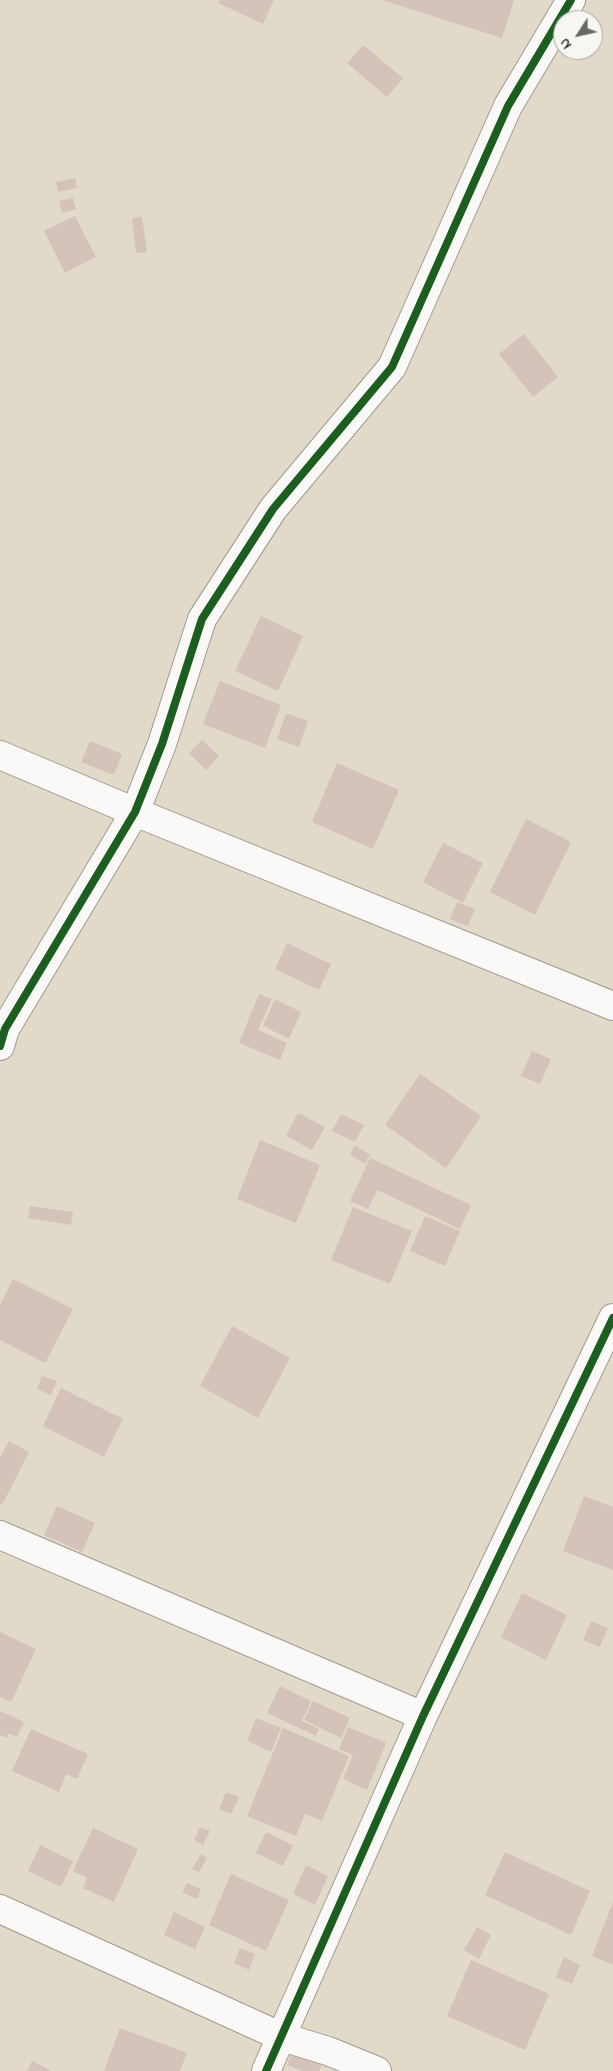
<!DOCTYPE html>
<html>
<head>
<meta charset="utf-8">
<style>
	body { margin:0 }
	#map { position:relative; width:613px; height:2071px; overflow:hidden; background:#e2dac8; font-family:"Indie Flower",sans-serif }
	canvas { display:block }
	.north { position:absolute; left:553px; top:10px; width:50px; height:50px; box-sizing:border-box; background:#f6f6f2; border:1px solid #a5a5a2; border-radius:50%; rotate:235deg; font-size:14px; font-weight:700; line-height:20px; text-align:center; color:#2b2b2b }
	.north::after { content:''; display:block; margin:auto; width:18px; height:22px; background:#6b6862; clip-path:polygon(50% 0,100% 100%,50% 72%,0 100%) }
</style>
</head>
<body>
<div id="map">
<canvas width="613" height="2071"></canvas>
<div class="north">N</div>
</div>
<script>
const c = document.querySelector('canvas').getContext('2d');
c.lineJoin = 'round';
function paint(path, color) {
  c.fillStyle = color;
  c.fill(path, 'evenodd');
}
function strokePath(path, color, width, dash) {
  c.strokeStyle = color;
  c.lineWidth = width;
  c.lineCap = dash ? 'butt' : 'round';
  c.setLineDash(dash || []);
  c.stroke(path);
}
const building = new Path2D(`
	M220 0H274L263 24 218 3Z
	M382 0H514L502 38Z
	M363 45 403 78 387 97 347 63Z
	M75 178 77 188 58 192 56 182Z
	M73 198 76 209 62 213 59 201Z
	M75 216 96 257 65 273 44 231Z
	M142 217 147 252 136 253 132 218Z
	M524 334 558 377 533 397 499 354Z
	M261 616 303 636 278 691 235 671Z
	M220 681 281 705 265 748 203 724Z
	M286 713 308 721 299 747 277 739Z
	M202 740 219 756 206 770 189 753Z
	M90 741 122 754 114 775 81 762Z
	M337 763 399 790 373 849 312 822Z
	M526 819 571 842 535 915 490 892Z
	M443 843 483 863 463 903 423 882Z
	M457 902 475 909 468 926 450 919Z
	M287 943 331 964 319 990 275 969Z
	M259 994 272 999 258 1030 287 1043 280 1060 239 1043Z
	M275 999 301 1012 289 1039 263 1026Z
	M532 1051 551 1059 540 1084 521 1076Z
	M420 1074 481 1116 446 1168 385 1125Z
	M298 1113 325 1127 312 1150 286 1136Z
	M341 1114 364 1125 355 1142 332 1131Z
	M260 1140 320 1165 296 1223 237 1199Z
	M355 1145 370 1155 365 1164 350 1155Z
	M370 1158 471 1205 460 1229 377 1190 368 1209 350 1201Z
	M30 1206 73 1212 71 1225 28 1218Z
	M353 1207 412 1231 390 1284 331 1260Z
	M425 1216 460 1231 445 1266 410 1251Z
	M13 1279 73 1309 45 1363 0 1340V1305Z
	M232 1326 290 1358 258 1418 200 1386Z
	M42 1376 57 1381 51 1395 37 1389Z
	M61 1388 123 1419 104 1457 43 1426Z
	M9 1441 29 1452 2 1505 0 1504V1458Z
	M584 1496 613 1507V1570L563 1551Z
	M57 1506 95 1523 82 1552 44 1535Z
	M522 1593 567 1615 546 1660 501 1637Z
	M591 1621 608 1628 600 1647 583 1640Z
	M0 1632 36 1649 11 1702 0 1697Z
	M280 1686 311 1701 302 1721 319 1729 316 1736 267 1713Z
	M313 1701 350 1718 341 1738 304 1720Z
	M0 1711 24 1722 17 1737 9 1733 7 1738 0 1735Z
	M256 1718 281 1728 271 1752 247 1741Z
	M348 1727 386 1743 367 1790 343 1779 353 1755 339 1749Z
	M283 1728 349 1756 322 1821 305 1814 296 1836 247 1816Z
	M31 1729 88 1754 77 1779 66 1774 59 1792 12 1771Z
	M226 1792 239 1797 231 1814 219 1809Z
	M200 1827 210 1831 203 1845 194 1840Z
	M93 1828 138 1849 114 1902 83 1888 87 1878 73 1871Z
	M266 1832 293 1845 283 1866 256 1853Z
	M40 1845 73 1861 61 1887 28 1871Z
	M505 1852 590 1891 571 1935 485 1895Z
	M201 1854 207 1858 199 1872 192 1869Z
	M306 1865 328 1876 315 1905 293 1894Z
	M231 1874 289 1900 266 1951 209 1925Z
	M187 1883 201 1889 197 1899 182 1892Z
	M613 1902V1965L592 1956Z
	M174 1912 205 1927 195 1949 164 1935Z
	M477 1927 491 1935 479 1959 464 1950Z
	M240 1948 255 1954 249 1970 234 1963Z
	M564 1957 580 1965 572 1984 556 1977Z
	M471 1960 549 1994 525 2050 447 2016Z
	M120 2028 187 2053 180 2071H104Z
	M294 2047 324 2060 319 2071H302L287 2065Z
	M32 2061 51 2071H27Z`);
const minor = new Path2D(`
	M0 755 135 812 613 1006
	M0 1046 5 1029 135 812 162 744 202 619 273 509 392 367 508 106 571 0
	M0 1535 423 1716
	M0 1909 282 2037 328 2051 377 2071
	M266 2071 423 1716 613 1318`);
const cycleway = new Path2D(`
	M0 1046 5 1029 135 812 162 744 202 619 273 509 392 367 508 106 571 0
	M266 2071 423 1716 613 1318`);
paint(building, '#d5c2ba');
strokePath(minor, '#9f9b91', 30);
strokePath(minor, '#fbf9f7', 28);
strokePath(cycleway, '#1b5e20', 8);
</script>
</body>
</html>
